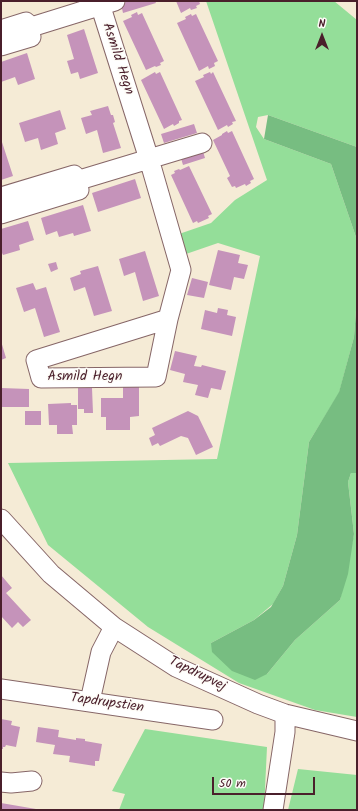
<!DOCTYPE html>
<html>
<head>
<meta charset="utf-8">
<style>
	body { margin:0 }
	#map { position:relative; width:358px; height:811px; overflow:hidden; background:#f5ebd6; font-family:Kalam,sans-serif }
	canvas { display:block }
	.frame { position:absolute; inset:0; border:2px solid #4a1f2b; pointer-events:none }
	.north { position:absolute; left:302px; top:16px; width:40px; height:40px; -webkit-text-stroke:3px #fdfcf7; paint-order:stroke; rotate:0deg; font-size:11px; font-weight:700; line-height:16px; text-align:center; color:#4a1f2b }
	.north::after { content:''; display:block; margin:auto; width:14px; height:18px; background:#4a1f2b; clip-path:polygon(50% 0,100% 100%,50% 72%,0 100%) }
	.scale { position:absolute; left:212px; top:777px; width:103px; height:18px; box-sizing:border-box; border:2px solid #4a1f2b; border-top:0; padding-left:5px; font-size:12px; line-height:14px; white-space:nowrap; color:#4a1f2b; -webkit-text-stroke:3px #fdfcf7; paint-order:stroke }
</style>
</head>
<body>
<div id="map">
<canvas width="358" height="811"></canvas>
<div class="frame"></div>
<div class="north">N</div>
<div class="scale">50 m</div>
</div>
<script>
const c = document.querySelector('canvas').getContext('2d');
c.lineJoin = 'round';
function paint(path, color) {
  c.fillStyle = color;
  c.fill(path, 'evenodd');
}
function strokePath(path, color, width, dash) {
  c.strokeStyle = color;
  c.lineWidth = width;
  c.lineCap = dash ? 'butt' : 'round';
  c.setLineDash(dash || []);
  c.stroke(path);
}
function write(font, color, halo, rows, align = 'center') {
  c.font = font + ' Kalam,sans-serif';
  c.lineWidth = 3;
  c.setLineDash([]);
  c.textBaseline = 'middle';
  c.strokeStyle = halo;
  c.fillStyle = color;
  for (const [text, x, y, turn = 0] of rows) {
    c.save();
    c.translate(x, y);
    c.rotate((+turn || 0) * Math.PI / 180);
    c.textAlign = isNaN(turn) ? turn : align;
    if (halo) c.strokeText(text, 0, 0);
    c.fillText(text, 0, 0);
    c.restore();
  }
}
const green = new Path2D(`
	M206 1H334L357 20V147L268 115 258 117 256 127 264 139 331 164 357 240V297L354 337 339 393 309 442 297 535 283 586 273 604 254 620 211 643 267 674 295 640 340 600 354 534 348 482 351 473H357V717L315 710 239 683 148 627 48 545 8 463 217 459 260 256 218 243 186 254 179 234 211 223 235 200 267 180Z
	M145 729 267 747 264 810H119L125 794 112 791Z
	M298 769 357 775V810H288Z`);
const forest = new Path2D(`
	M268 115 357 147V240L331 164 264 139Z
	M357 297V473H351L348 482 354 534 348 574 340 600 295 640 267 674 255 680 232 671 212 652 211 643 254 620 271 607 283 586 297 535 309 442 339 392 354 337Z`);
const building = new Path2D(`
	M129 1H155L156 3 123 13 121 4Z
	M176 1H199L200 4 196 6 197 8 191 10 190 8 181 13Z
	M137 12 138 15 142 13 164 61 160 63 161 65 156 67 155 66 146 70 123 21 132 17 131 15Z
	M191 14 192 16 196 14 218 61 214 63 215 66 209 69 208 66 199 71 177 23 186 19 185 17Z
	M84 29 98 73 80 79 78 72 71 74 67 61 74 59 67 35Z
	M27 53 35 79 18 85 15 77 1 82V62Z
	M155 72 156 74 160 72 182 120 179 121V123L174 126 173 124 164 129 141 80Z
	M210 72 211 74 213 72 236 121 232 122 233 124 228 127 227 125 218 130 195 81 204 77 203 75Z
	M108 106 111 115H113L115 122 113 123 121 148 103 153 97 130 86 134 81 118 92 115 90 111Z
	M60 110 66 129 55 133 58 144 41 150 38 138 25 142 19 123Z
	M194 124 197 133 164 143 161 134Z
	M227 131 228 133 232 131 254 179 250 181 251 183 246 186 245 184 236 188 235 186 232 187 227 178 230 176 213 140 222 135V134Z
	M1 139 13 176 1 180Z
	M202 148 205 158 183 165 180 155Z
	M189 166 212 214 208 216 209 218 198 223 197 221 193 223 171 175 175 173 174 171 179 169 180 170Z
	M135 179 141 198 98 212 92 193Z
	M83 205 91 231 74 236 73 233 59 237 57 231 46 235 41 218Z
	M28 221 34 240 19 245 20 250 3 255 1 251V229Z
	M218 250 240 255 238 263 248 265 244 279 234 277 231 290 209 285Z
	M145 251 159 296 143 301 135 272 124 276 119 259Z
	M56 262 58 269 51 272 48 264Z
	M98 266 112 311 94 316 85 287 74 291 70 278 81 274 80 271Z
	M192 278 208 282 204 298 187 295Z
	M33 283 36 290 46 287 60 332 44 337 35 308 24 312 16 288Z
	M218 308 228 310 227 315 236 317 232 336 201 329 205 310 217 313Z
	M1 341 6 358 1 360Z
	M175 351 197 356 194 366 201 367 202 365 226 371 221 390 211 388 208 398 195 395 198 385 183 382 185 374 170 370Z
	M123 387H139V416L130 417V430H106V417H101V398H123Z
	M1 388 29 389V407H1Z
	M78 388H92L93 413H84V409H78Z
	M71 403V405H77V425H72L73 434H57V425H49L48 404Z
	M25 411H41V425H25Z
	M188 411 198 416 213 447 196 455 188 438 181 436 160 446 158 443 152 446 149 438 155 435 152 428Z
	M1 575 12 588 6 593 31 620 23 627 18 622 12 628 1 616Z
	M1 719 12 721 11 725 20 727 16 747 6 745 5 747H3V749H1Z
	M38 727 59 730 58 737 76 740V738L85 739V741L102 744 99 761H95V766L69 762 70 756 53 754 55 745 36 742Z
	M1 803 36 809V810H1Z`);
const minor = new Path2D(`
	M99 1 149 159 181 270 168 319 156 377 41 378 36 360 168 319
	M28 28 115 1
	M1 30 26 22 31 37 1 46
	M76 181 202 143
	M1 197 74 175 79 190 1 214
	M1 519 51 574 114 627 176 667 258 704 285 714 357 731
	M1 689 213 720
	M90 701 101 652 114 627
	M1 782 11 783 32 781
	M273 810 285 732V714`);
const streetNames = [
	["Asmild Hegn",117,59,72],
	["Asmild Hegn",85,378],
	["Tapdrupvej",197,675,26],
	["Tapdrupstien",107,704,8]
];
paint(green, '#94de99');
paint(forest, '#77bd81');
paint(building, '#c593ba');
strokePath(minor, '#866667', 21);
strokePath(minor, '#fff', 19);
write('14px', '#4a1f2b', '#fdfcf7', streetNames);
</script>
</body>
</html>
